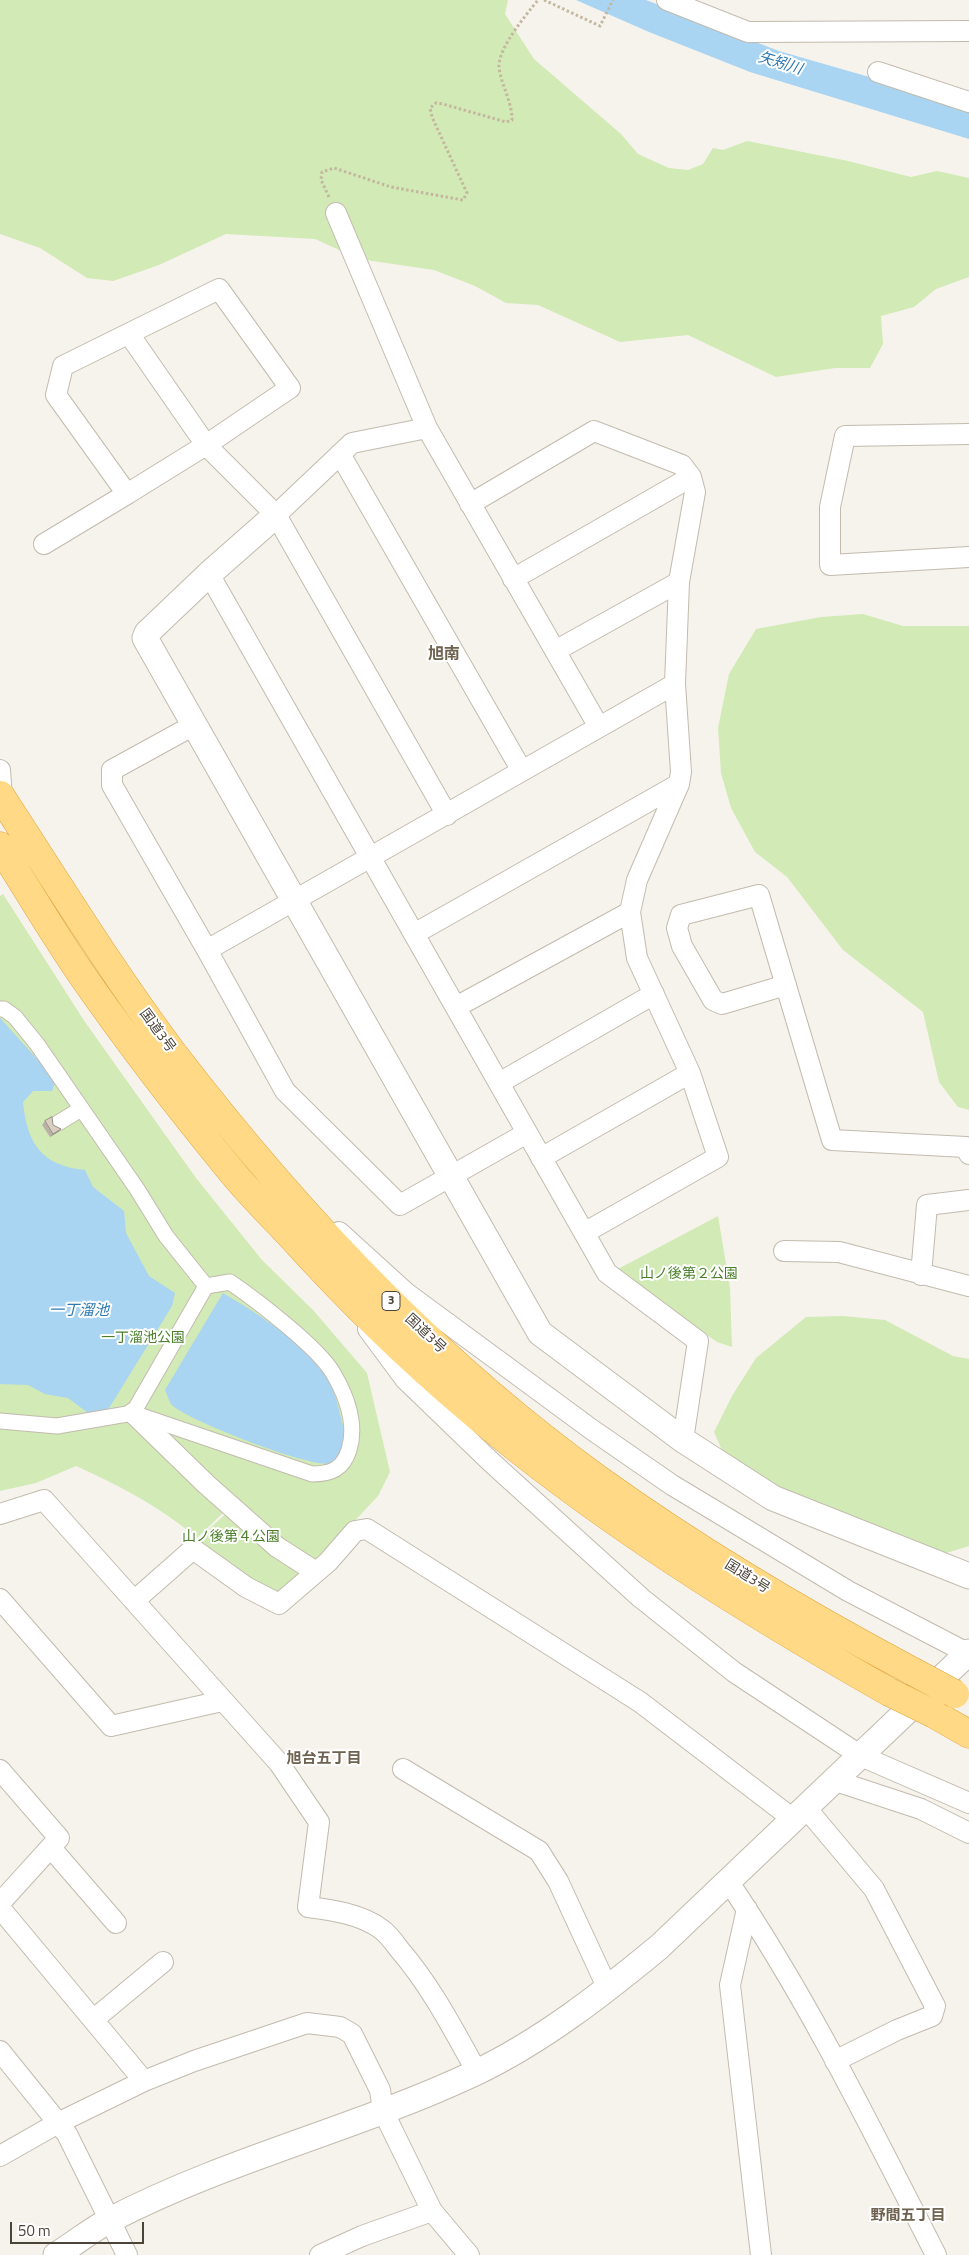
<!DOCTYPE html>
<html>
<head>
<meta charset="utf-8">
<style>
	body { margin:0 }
	#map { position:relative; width:969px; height:2255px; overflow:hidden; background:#f6f3ec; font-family:"Titillium Web",sans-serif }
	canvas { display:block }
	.scale { position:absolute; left:10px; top:2222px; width:134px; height:22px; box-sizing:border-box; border:2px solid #4b4439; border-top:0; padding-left:6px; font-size:15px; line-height:18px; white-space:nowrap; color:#4b4439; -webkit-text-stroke:4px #fff; paint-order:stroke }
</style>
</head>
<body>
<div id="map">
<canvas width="969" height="2255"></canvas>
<div class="scale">50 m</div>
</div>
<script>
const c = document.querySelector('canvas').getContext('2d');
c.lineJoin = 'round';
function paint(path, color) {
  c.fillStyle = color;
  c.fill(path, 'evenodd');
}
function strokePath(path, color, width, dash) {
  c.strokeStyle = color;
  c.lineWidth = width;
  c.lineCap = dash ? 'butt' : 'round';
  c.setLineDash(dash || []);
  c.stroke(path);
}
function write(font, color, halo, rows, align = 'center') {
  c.font = font + ' "Titillium Web","Noto Sans JP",sans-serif';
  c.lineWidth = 4;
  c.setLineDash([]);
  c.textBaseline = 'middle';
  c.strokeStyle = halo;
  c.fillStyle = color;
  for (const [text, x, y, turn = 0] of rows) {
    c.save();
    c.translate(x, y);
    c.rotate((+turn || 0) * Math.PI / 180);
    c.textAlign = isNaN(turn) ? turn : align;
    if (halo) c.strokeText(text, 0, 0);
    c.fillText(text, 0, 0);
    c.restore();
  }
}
const green = new Path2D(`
	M0 0H508L505 14 534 59 621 134 638 154 669 168 688 170 703 164 713 148 723 150 747 141 848 161 911 177 937 171 969 178V277L936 289 914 307 881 316 883 344 870 368H835L776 377 688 335 620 342 538 305 506 303 475 286 434 270 359 259 315 239 226 234 159 265 113 281 87 278 40 248 0 234Z
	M863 614 903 626H969V1110L958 1107 939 1082 923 1012 843 950 787 877 755 852 731 808 721 773 718 728 729 674 756 629 821 617Z
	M3 894 85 1022 196 1178 262 1260 313 1310 367 1373 390 1472 378 1496 317 1561 224 1512 197 1538C159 1506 120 1486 76 1466L36 1483 0 1491V896Z
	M718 1216 730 1288 732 1347 717 1342 616 1270Z
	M843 1316 885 1320 953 1356 969 1359V1546L943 1554 783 1490 724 1455 714 1432 732 1396 756 1358 806 1317Z
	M230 1510 308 1574 278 1600 197 1540Z`);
const water = new Path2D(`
	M576 0H646L779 51 911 89 969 110V139L750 72 649 32Z
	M0 1018 46 1069 55 1083 52 1091H33L23 1102C27 1144 42 1166 85 1170L93 1187 124 1211 126 1233 149 1276 175 1293 172 1306 106 1413 92 1416 68 1398 45 1394 28 1385 0 1384Z
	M223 1293C260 1315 301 1341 326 1377 336 1392 339 1410 343 1427 346 1439 343 1457 330 1463 315 1470 183 1419 171 1404 169 1401 167 1394 165 1390Z`);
const path = new Path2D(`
	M544 0 600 26 613 0
	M329 197 321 180 322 172 334 168 391 187 463 200 467 193 432 117 430 108 436 103 443 104 506 122 512 120C512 101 501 85 499 67 498 48 526 15 538 0`);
const pedestrian = new Path2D(`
	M0 1009H4L15 1017 37 1044 137 1189 166 1236 206 1286
	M58 1123 81 1109
	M0 1421 57 1426 133 1413 312 1474C331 1474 343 1469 349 1450 357 1424 346 1395 333 1373 318 1347 256 1300 230 1282L206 1286 133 1413`);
const minor = new Path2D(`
	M667 0 748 32 969 31
	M878 72 969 102
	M336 213 427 428 599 727
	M129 334 206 445 127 494 56 395 63 366 219 289 290 388 206 445 276 515 447 815
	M969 434 845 436 830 507V565L969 557
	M340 454 522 771
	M470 504 594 431 682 465 691 477 695 492 679 582 675 684 681 772 679 784 637 880 630 912 637 958 690 1073 718 1157 584 1233
	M276 515 352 443 427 428
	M44 544 127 494
	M209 574 607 1273 698 1341 683 1440
	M513 579 691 477
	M555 651 679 582
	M194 725 112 770V785L207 950 285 1091 400 1205 527 1133
	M0 770 2 797
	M414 934 679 784
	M207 950 675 684
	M786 985 722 1004 713 1000 682 946 677 928 681 915 759 895 832 1140 966 1147 969 1154
	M456 1007 630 912
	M499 1083 654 994
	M541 1158 690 1073
	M339 1232 405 1292 591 1429 672 1485 848 1591 969 1654
	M784 1251 839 1252 969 1286
	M921 1275 927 1205 969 1200
	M368 1329 405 1379 491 1462 641 1598 734 1672 861 1756 969 1803
	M133 1413 206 1484 277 1547 316 1572
	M0 1514 44 1500 279 1763 319 1822 308 1907C332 1910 361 1914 381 1929 388 1934 394 1942 399 1949 431 1986 453 2029 477 2072
	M0 1599 111 1726 222 1701
	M134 1601 193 1549 246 1587 279 1604 328 1562 355 1531 367 1529 640 1702 793 1819
	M403 1769 539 1851 558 1881 608 1989
	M0 1770 59 1838 0 1903
	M836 1781 921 1809 969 1833
	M806 1808 874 1889 935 2006 932 2016 897 2030 835 2061
	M51 1848 116 1923
	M728 1881C808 1999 871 2128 936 2255
	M0 1908 144 2081
	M747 1909 730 1985 761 2255
	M93 2020 163 1962
	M0 2051 67 2134 127 2255
	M0 2156 58 2123 144 2081 194 2061 307 2023 340 2027 352 2034 380 2090 383 2111 432 2211 469 2255
	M320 2255 362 2236 432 2211`);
const tertiary = new Path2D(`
	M276 515 209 574 147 633 145 638 540 1333 683 1440 773 1498 969 1576
	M56 2255C74 2244 91 2230 110 2220 227 2159 356 2129 475 2073 542 2041 602 1994 659 1947L969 1652`);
const trunk = new Path2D(`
	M0 795C56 881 110 969 172 1052 294 1211 435 1362 598 1479 698 1551 803 1613 912 1671
	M0 846C28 890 54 935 84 978 130 1044 180 1109 232 1172 250 1194 271 1215 291 1236 347 1298 406 1356 470 1410 599 1519 743 1609 889 1692
	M934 1714 969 1734`);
const trunkBridge = new Path2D(`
	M912 1671 955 1694
	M889 1692 934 1714`);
const wall = new Path2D(`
	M45 1121 61 1129 58 1132 50 1137 42 1125Z`);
const shadedWall = new Path2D(`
	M61 1129 58 1132 50 1137 53 1134Z`);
const building = new Path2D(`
	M52 1117 53 1125 61 1129 53 1134 45 1121Z`);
const shields = [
	[391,1301,18]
];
const shieldNames = [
	["3",391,1301]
];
const streetNames = [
	["国道3号",157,1031,54],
	["国道3号",425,1334,43],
	["国道3号",747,1577,32]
];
const parkNames = [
	["山ノ後第２公園",689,1275],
	["一丁溜池公園",143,1339],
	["山ノ後第４公園",231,1538]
];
const waterNames = [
	["矢矧川",780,64,17],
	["一丁溜池",79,1311]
];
const neighbourhoodNames = [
	["旭台五丁目",324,1759],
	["野間五丁目",908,2216]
];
const quarterNames = [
	["旭南",444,655]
];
paint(green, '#d2eab5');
paint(water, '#a9d4f2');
strokePath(pedestrian, '#c2bbae', 17);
strokePath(minor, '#c2bbae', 22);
strokePath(tertiary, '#c2bbae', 27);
strokePath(trunk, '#e0a43c', 29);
strokePath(path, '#c4b79f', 3, [2.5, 2.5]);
strokePath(pedestrian, '#fff', 15);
strokePath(minor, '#fff', 20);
strokePath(tertiary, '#fff', 25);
strokePath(trunk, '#ffd985', 28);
strokePath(trunkBridge, '#e0a43c', 29, []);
strokePath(trunkBridge, '#ffd985', 28);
paint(wall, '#bab2a6');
paint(shadedWall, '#979187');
paint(building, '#d8cfc1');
strokePath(building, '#979187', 1);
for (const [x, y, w] of shields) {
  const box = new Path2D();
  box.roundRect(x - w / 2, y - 9.5, w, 19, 4);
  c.fillStyle = '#fff';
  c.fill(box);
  strokePath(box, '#4b4439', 1);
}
write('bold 12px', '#4b4439', null, shieldNames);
write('14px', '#4b4439', '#fff', streetNames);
write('14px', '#4a7f2a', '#fff', parkNames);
write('italic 15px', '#2e7ab2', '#fff', waterNames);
write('bold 15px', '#6e6250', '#fff', neighbourhoodNames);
write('bold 16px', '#6e6250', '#fff', quarterNames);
</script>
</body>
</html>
